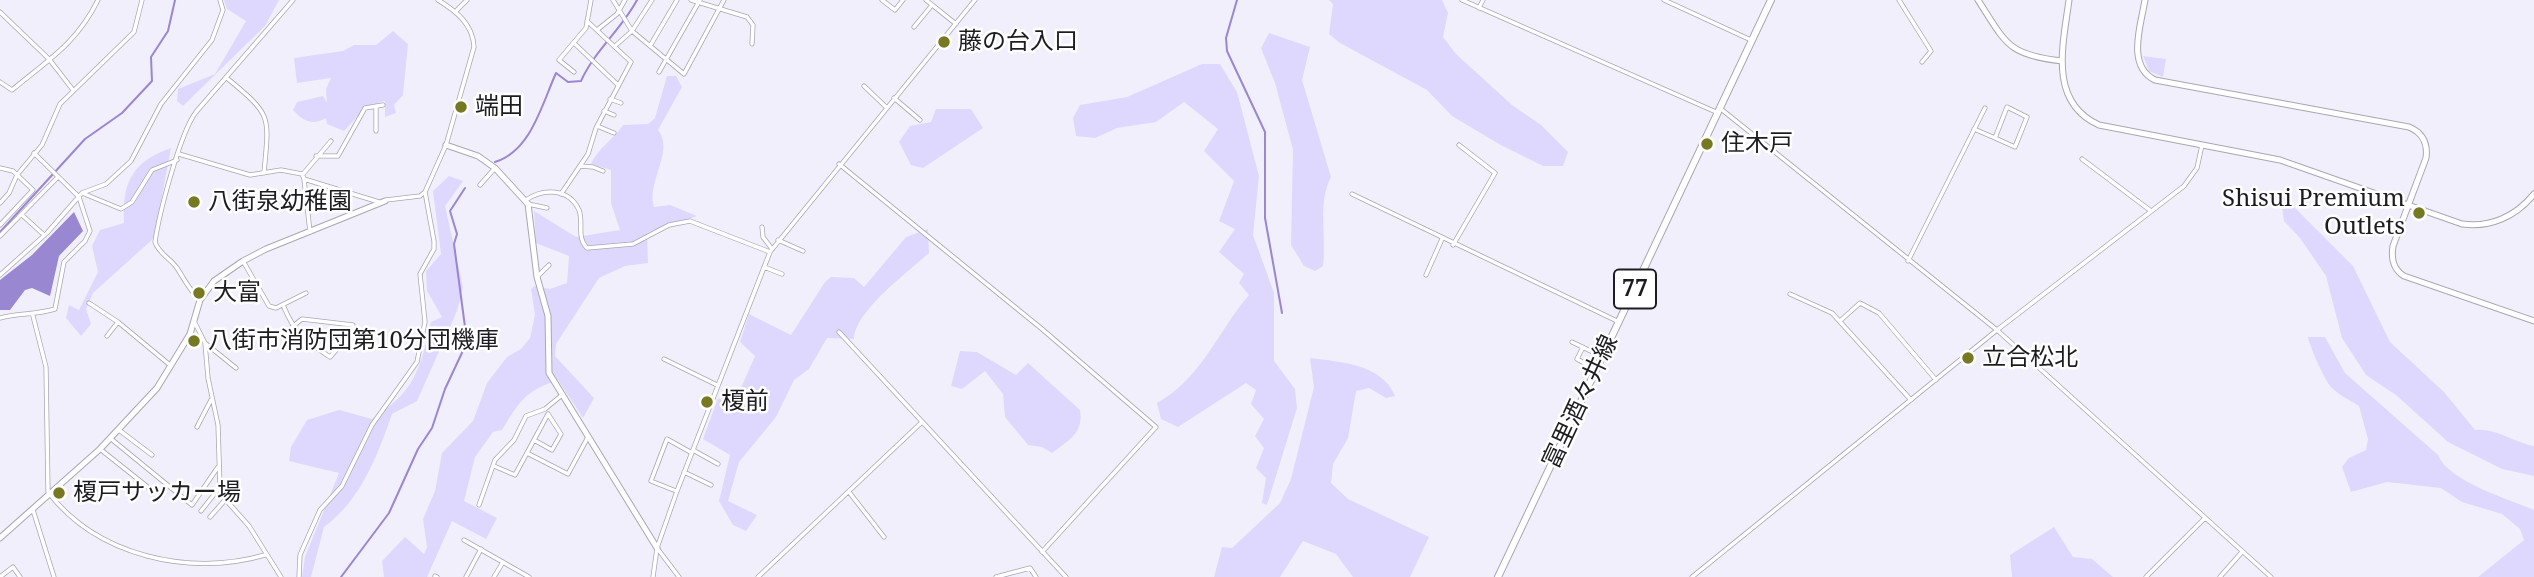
<!DOCTYPE html>
<html>
<head>
<meta charset="utf-8">
<style>
	body { margin:0 }
	canvas { display:block; background:#f1effb }
</style>
</head>
<body>
<canvas width="2534" height="577"></canvas>
<script>
const c = document.querySelector('canvas').getContext('2d');
c.lineJoin = 'round';
function paint(path, color) {
  c.fillStyle = color;
  c.fill(path, 'evenodd');
}
function strokePath(path, color, width, dash) {
  c.strokeStyle = color;
  c.lineWidth = width;
  c.lineCap = dash ? 'butt' : 'round';
  c.setLineDash(dash || []);
  c.stroke(path);
}
function write(font, color, halo, rows, align = 'center') {
  c.font = font + ' "Noto Serif","Noto Sans JP",serif';
  c.lineWidth = 5;
  c.setLineDash([]);
  c.textBaseline = 'middle';
  c.strokeStyle = halo;
  c.fillStyle = color;
  for (const [text, x, y, turn = 0] of rows) {
    c.save();
    c.translate(x, y);
    c.rotate((+turn || 0) * Math.PI / 180);
    c.textAlign = isNaN(turn) ? turn : align;
    if (halo) c.strokeText(text, 0, 0);
    c.fillText(text, 0, 0);
    c.restore();
  }
}
const green = new Path2D(`
	M224 0H279L265 26 183 106 177 101 178 89 215 74 246 21 227 9Z
	M1329 0H1442L1448 13 1443 37 1456 54 1512 105 1541 125 1568 152 1563 166H1543L1499 144 1452 116 1427 90 1340 43 1329 34 1333 4Z
	M393 31 408 44 403 95 394 105 396 113 385 117V101L367 106 344 131 327 124 326 118C312 126 303 121 293 110L297 102 323 96 327 103 326 89 331 78 297 83 294 58 343 51 354 45H376Z
	M1269 33 1310 47 1302 80 1331 177C1317 204 1327 236 1323 266L1315 271 1304 266 1291 245 1293 150 1275 83 1261 48Z
	M2143 56 2166 59 2163 77 2149 71Z
	M1202 64H1220L1237 92 1259 176 1253 235 1274 293V361L1295 389 1297 408 1267 505 1262 503 1266 478 1256 468 1264 448 1255 436 1264 419 1251 404 1256 390 1246 383 1178 427 1161 419 1157 403C1202 378 1217 332 1249 295L1239 283 1244 274 1219 252 1235 229 1219 221 1234 181 1204 151 1218 129 1184 102 1156 122 1117 128 1095 138 1076 136 1073 118 1080 105 1127 97Z
	M667 76H676L682 87 658 130C675 151 646 182 654 207L670 205 697 216 647 233 648 263 625 266 599 278 556 344 555 356 594 398 583 418 558 380C525 391 519 402 502 430L493 432 475 457 464 501 497 518 486 539 452 521 427 577H384L382 561 405 537 424 554 427 547 423 519 435 491 442 453 473 421 487 383 507 357 521 349 530 338 535 315 531 289 535 286 550 289 567 283 569 256 536 243 534 211 576 237 620 230 611 203V170L591 164C598 148 613 140 623 125L648 124 655 118Z
	M936 109H971L983 128 923 168 911 165 899 142 910 126 931 122Z
	M171 148 154 238 93 293 86 309 91 324 81 336 66 318 69 305 79 310 98 272 92 246 100 230 124 223C122 182 132 162 171 148Z
	M449 176 463 181 445 206 463 287 457 311 417 401 392 414C378 455 360 501 324 527L311 577H302L305 557 339 473 289 461 291 447 307 420 339 410 372 419C415 391 420 370 431 322L442 317 427 291 426 271 441 254 433 191Z
	M2280 193 2353 266 2390 342 2444 392 2475 430C2497 428 2512 442 2534 446V476L2502 469 2448 442 2396 395 2366 375 2342 338 2326 276 2300 238 2284 221Z
	M928 229 929 253C908 272 855 311 854 339L827 338 809 369 794 380 776 417 739 462 728 501 757 515 746 531 733 525 719 501 730 455 703 439 718 398 733 406 755 356 740 342 749 314 791 335 825 282 831 277 854 278 864 287 906 237Z
	M2308 337H2325L2345 373 2438 455C2448 481 2508 499 2534 510V577H2478L2524 540 2520 529 2502 514 2462 502 2441 488 2387 482 2351 492 2342 467 2349 458 2366 450 2368 439 2359 406C2350 400 2338 395 2331 387 2325 381 2309 345 2308 337Z
	M960 351 977 352 1016 375 1028 363 1080 410C1084 433 1068 441 1052 453L1042 447 1028 445 1005 417 1003 394 985 371 962 389 951 386Z
	M1310 358C1341 362 1382 364 1395 396L1386 398 1369 388 1356 391 1348 438 1333 464 1331 483 1348 499 1429 537 1410 577H1353L1336 554 1303 541 1280 577H1214L1222 547 1232 548 1280 503 1291 479 1314 387Z
	M2054 527 2073 557 2092 559 2113 577H2012L2010 555Z`);
const water = new Path2D(`
	M74 212 83 231 59 256 50 296 32 288 25 290 10 310H0V280L32 255Z`);
const stream = new Path2D(`
	M1237 0 1226 38 1227 51 1265 132V218L1282 313
	M495 162C531 151 542 104 556 73L568 82 581 81C595 50 621 30 637 0
	M0 232 85 139 122 113 152 81 151 57 168 31 175 0
	M341 577 389 513 418 449 432 428 445 389 467 342 454 244 457 234 450 211 465 188`);
const street = new Path2D(`
	M613 0 632 31 684 74 724 0
	M691 0 747 17 753 25 752 44
	M882 0 895 10 903 0
	M926 0 956 24
	M1462 0 1716 112
	M1664 0 1751 40
	M1899 0 1931 51 1922 62
	M1479 8 1483 0
	M456 11 467 0
	M0 12 49 59 73 90
	M914 27 932 5
	M597 30 617 14 625 0
	M574 43 618 85
	M615 46 632 31 652 0
	M650 46 677 0
	M574 72 559 60 586 28 591 0
	M659 72 700 0
	M228 79C273 116 269 116 264 173
	M0 82 12 90C48 60 77 43 98 0
	M864 86 886 107
	M894 98 920 120
	M610 99 621 103
	M376 106V131
	M1721 109 1997 330 2271 577
	M604 111 614 115
	M597 126 614 133
	M1974 129 1995 138 2007 107 2027 117 2015 147 1995 138
	M179 154 250 175 281 170 302 174 304 179 379 202
	M316 156H338L365 108 383 105
	M2082 159 2151 211
	M839 164 1042 329 1156 427 1042 552
	M580 166 593 167 603 171
	M0 168 13 171 33 190 0 225
	M303 174 331 141
	M304 179 310 232
	M480 185 495 168
	M82 193 121 209 132 202 152 170 177 160
	M561 194 588 154 596 128 631 62 587 21
	M1352 194 1617 321
	M386 200 420 196 425 192 446 145 474 47C473 24 456 11 438 0
	M526 200C543 188 569 188 579 210 584 223 576 237 587 248L633 244 669 225 690 221 770 252
	M0 203 9 193 17 175 42 145 60 104 134 32 142 0
	M528 204 547 208
	M22 215 44 235
	M762 227 763 237 772 249
	M0 236 57 178
	M778 240 803 251
	M1453 245 1495 173 1459 145
	M243 261 269 306 276 308 306 293
	M1908 261 1985 108
	M764 267 782 274
	M0 275 47 233 82 193 106 184 131 161 161 104 212 40 223 10 220 0
	M1426 275 1442 239
	M537 277 549 265
	M1790 294 1832 313 1911 400
	M200 300C189 290 185 280 177 268 170 258 159 254 155 242 159 214 180 133 196 112L293 0
	M89 303 118 322 170 365
	M283 305C295 334 304 340 330 357L353 331V325L302 319 292 327
	M33 316 46 367 48 492C97 556 189 577 265 555
	M0 318C19 313 35 315 55 309L64 262 85 241 90 231 79 197 34 153
	M194 321 205 343 208 378 218 425 220 487 225 499 249 526 281 577
	M1840 321 1860 303 1879 313 1936 380
	M839 332 1066 577
	M107 336 118 322
	M1572 342 1601 356
	M205 343 236 368
	M1583 347 1577 359 1597 370
	M664 359 717 385
	M197 427 211 400
	M119 430 152 455
	M110 438 192 505 218 467
	M534 440 552 450 561 434 548 414
	M100 449 154 492
	M693 450 718 464
	M527 453 568 474 588 437
	M494 466 515 475 548 414
	M684 472 711 485
	M676 491 651 481 667 439 692 453
	M849 492 884 537
	M479 505 495 460 514 440 526 416 545 409 562 395
	M33 510 54 577
	M201 511 220 487
	M210 517 225 500
	M464 540 529 577
	M657 548 679 577
	M435 576 437 577
	M0 577 13 567 20 577
	M299 577 300 555 320 510 342 486 372 425 417 362 425 322 420 274 434 249V241L425 192
	M466 577 481 549
	M494 577 503 562
	M653 577 657 548 677 491 770 252 975 0
	M758 577 922 422
	M996 577 1030 568 1036 577
	M1692 577 1997 330 2184 186 2197 168 2202 145
	M2146 577 2205 518
	M2220 577 2242 552`);
const secondary = new Path2D(`
	M1978 0C2006 43 2007 55 2062 61
	M2069 0C2063 45 2048 102 2099 125L2280 160 2462 224C2491 228 2516 216 2534 194
	M2145 0C2141 25 2126 66 2155 80L2409 127C2423 133 2428 143 2426 158L2393 246C2391 259 2393 269 2404 276L2534 321
	M446 145 478 156 495 168 528 204 537 277 548 316 549 373 657 548
	M0 538 100 449 157 388 190 334 200 300 214 281 243 261 266 249 385 201`);
const primary = new Path2D(`
	M1498 577 1771 0`);
const markers = [
	[944,42,7,"#767922"],
	[461,107,7,"#767922"],
	[1707,144,7,"#767922"],
	[194,202,7,"#767922"],
	[2419,213,7,"#767922"],
	[199,293,7,"#767922"],
	[194,341,7,"#767922"],
	[1968,358,7,"#767922"],
	[707,402,7,"#767922"],
	[59,493,7,"#767922"]
];
const shields = [
	[1635,289,42]
];
const shieldNames = [
	["77",1635,289]
];
const poiNames = [
	["藤の台入口",958,42],
	["端田",475,107],
	["住木戸",1721,144],
	["Shisui Premium",2405,199,"right"],
	["Outlets",2405,227,"right"],
	["八街泉幼稚園",208,202],
	["大富",213,293],
	["八街市消防団第10分団機庫",208,341],
	["立合松北",1982,358],
	["榎前",721,402],
	["榎戸サッカー場",73,493]
];
const streetNames = [
	["富里酒々井線",1581,402,-65]
];
paint(green, '#dfd8fe');
paint(water, '#9987d1');
strokePath(stream, '#9987d1', 2);
strokePath(street, '#a9a7b2', 5);
strokePath(secondary, '#a9a7b2', 7);
strokePath(primary, '#a9a7b2', 8);
strokePath(street, '#fff', 3.5);
strokePath(secondary, '#fff', 5);
strokePath(primary, '#fff', 6);
for (const [x, y, r, color] of markers) {
  const dot = new Path2D();
  dot.arc(x, y, r, 0, 2 * Math.PI);
  c.fillStyle = color;
  c.fill(dot);
  strokePath(dot, '#fff', 2.5);
}
for (const [x, y, w] of shields) {
  const box = new Path2D();
  box.roundRect(x - w / 2, y - 19.5, w, 39, 5);
  c.fillStyle = '#fff';
  c.fill(box);
  strokePath(box, '#1d1c21', 2);
}
write('bold 23px', '#1d1c21', null, shieldNames);
write('24px', '#1d1c21', '#fff', poiNames, 'left');
write('24px', '#1d1c21', '#fff', streetNames);
</script>
</body>
</html>
